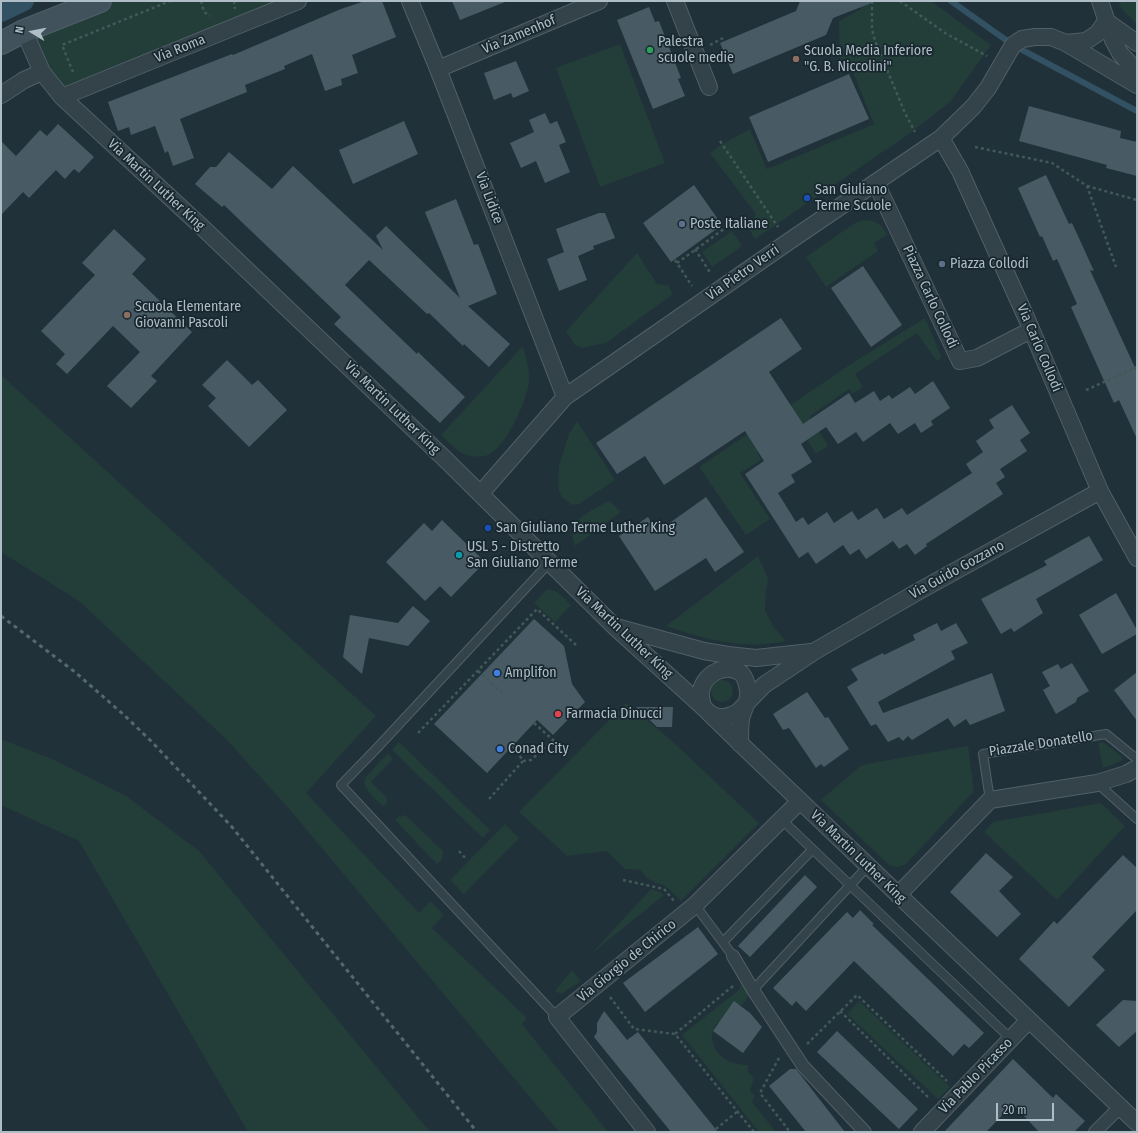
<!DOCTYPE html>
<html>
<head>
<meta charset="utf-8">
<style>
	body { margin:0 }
	#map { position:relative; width:1138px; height:1133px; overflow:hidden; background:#20313a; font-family:"Fira Sans Condensed",sans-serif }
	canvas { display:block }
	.frame { position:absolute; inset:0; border:2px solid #aebdc6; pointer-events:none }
	.north { position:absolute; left:12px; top:12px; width:40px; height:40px; -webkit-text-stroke:3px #19272f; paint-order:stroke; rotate:280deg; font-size:11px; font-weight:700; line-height:16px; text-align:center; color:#aebdc6 }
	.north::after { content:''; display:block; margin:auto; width:14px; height:18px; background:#aebdc6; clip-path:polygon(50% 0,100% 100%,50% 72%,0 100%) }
	.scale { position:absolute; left:996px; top:1103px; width:58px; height:18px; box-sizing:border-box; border:2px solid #aebdc6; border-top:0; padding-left:5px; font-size:12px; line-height:14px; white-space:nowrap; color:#aebdc6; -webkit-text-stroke:3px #19272f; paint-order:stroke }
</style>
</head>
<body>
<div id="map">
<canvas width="1138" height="1133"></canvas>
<div class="frame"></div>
<div class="north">N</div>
<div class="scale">20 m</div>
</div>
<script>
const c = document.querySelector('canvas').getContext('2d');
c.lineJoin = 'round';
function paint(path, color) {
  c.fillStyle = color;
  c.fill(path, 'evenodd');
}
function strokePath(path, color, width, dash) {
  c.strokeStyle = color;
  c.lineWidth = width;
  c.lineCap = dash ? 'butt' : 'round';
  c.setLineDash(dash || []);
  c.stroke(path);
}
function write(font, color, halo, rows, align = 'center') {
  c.font = font + ' "Fira Sans Condensed",sans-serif';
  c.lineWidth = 3.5;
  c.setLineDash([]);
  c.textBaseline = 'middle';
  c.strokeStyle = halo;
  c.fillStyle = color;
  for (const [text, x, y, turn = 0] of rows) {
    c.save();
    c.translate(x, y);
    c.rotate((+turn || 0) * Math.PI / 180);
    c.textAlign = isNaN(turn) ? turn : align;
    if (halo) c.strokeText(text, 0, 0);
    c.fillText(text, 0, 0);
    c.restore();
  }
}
const green = new Path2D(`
	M100 1H298L62 97 24 31Z
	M858 1H931L991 45 950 102 909 134 755 239 748 227 756 214 710 153 722 144 750 129 767 169 874 124 852 70 840 74 839 21 861 9Z
	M1118 1H1137V25L1121 8Z
	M620 44 665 163 600 187 556 68Z
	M863 220C874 220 883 224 887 235L874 243 878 251 826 287 806 257 855 223Z
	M732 231 742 246 712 267 702 252Z
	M637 253 657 284 668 285 673 294 606 343 582 348 575 345 566 331Z
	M925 318 942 358 937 361 917 333 855 374 863 387 852 394 849 389 810 416 828 446 816 454 798 425 757 452 761 460 740 473 770 519 746 535 699 467 854 362Z
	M523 346C526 358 530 370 529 382 527 401 506 447 488 455 481 458 471 457 464 454 455 450 448 441 441 435Z
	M1 375 376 716 306 793 419 913 430 901 444 915 432 928 527 1018 522 1024 608 1132H559L290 810 227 740 79 601 1 552Z
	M577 421 615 480 579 504 572 505 562 497 559 491 558 482 559 465 569 434Z
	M610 501 621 512 575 546C565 520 587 514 606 502Z
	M758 556 768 578 766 591 765 610 773 626 786 641C745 650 705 640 666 626Z
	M549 589C558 591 565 599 571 605L555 622 534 603 545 591Z
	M711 691a11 11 0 1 1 22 0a11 11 0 1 1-22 0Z
	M626 703 671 740 759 823 681 901 670 890 663 885 656 883 647 878 640 870 625 869 607 851 567 856 519 812Z
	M1 739 54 760 126 796 199 851 430 1132H248L79 841 1 805Z
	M399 742 490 830 483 838 392 750Z
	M1103 742 1122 757V761L1103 768 1098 743Z
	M968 746 974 791 906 864 897 867 889 865 821 800 859 767 866 764Z
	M388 753 393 759 371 782 387 798V803L384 807C377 800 361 789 365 778Z
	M1101 803 1125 826 1057 900 984 832 993 822Z
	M405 815 443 851 442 860 437 864 395 820 398 817Z
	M505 824 519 838 464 894 450 880Z
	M651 889 660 892 664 895 590 955Z
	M572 970 581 981 561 994 555 991Z
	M741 979 751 993 742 1005H738C734 1010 730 1015 725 1019 722 1021 717 1023 715 1026 713 1029 712 1035 712 1038 714 1057 731 1065 748 1065V1072L754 1078 750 1090 755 1096 752 1102 776 1132H759L682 1035 740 989Z
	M859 1001 950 1087 938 1099 847 1014Z`);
const stream = new Path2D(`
	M951 1 1013 45 1137 111`);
const canal = new Path2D(`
	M1 12 24 1`);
const building = new Path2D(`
	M365 1H382L396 37 352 55 358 73 341 79 342 85 325 91 312 54 284 66 285 69 245 85 247 92 180 119 194 158 173 166 168 151 165 153 155 126 131 135 129 127 118 131 108 102 232 54 233 55 341 9Z
	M452 1H505V2L460 20Z
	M800 1H874V2L833 18 826 35 733 74 720 43 796 11Z
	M649 7 655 22 659 21 681 78 678 79 685 96 653 109 617 20Z
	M516 61 529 91 513 98 511 93 494 100 484 73Z
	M849 74 869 119 768 162 749 117Z
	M1029 106 1121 131 1120 138 1137 142V176L1106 168 1107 165 1019 141Z
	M545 113 550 124 557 121 566 142 559 145 570 172 545 183 536 161 521 168 510 143 534 132 529 120Z
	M404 121 418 154 353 184 339 150Z
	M58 124 94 157 79 173 74 169 65 179 56 170 29 198 23 192 1 215V141L16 156 40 130 47 136Z
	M229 152 272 189 293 166 383 250 376 236 386 226 460 298 425 212 456 199 474 245 478 244 497 294 468 306 510 344 489 367 464 344 463 346 429 313 427 314 369 260 345 285 417 354 418 352 465 397 440 423 334 324 341 317 224 205 222 207 195 184 210 167H216Z
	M1046 175 1069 224 1072 223 1094 271 1090 270 1137 372V439L1119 400 1114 403 1071 307 1077 304 1057 259 1053 261 1042 236 1040 237 1018 188Z
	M694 185 722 225 671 262 643 223Z
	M599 213H605L615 238 593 246 594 249 578 256 587 280 559 291 547 259 564 252 556 229Z
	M114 229 146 259 132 274 192 332 151 376 157 381 131 408 107 386 140 352 113 326 67 374 56 364 65 354 41 331 95 275 82 263Z
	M863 266 902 325 871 347 831 288Z
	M781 318 802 349 769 372 803 424 849 393 855 403 874 391 880 401 889 395 892 399 910 387 915 394 933 381 950 408 931 421 933 425 921 433 915 423 898 434 890 423 863 442 856 432 838 444 826 427 801 444 812 462 791 475 795 482 778 493 796 522 803 517 808 525 827 512 834 523 852 511 858 520 877 508 884 519 902 508 907 515 972 473 966 464 983 452 976 441 994 428 989 420 1012 405 1030 433 1020 440 1027 451 1000 469 1005 477 996 483 1003 494 926 544 927 546 915 555 907 544 899 549 893 541 866 559 859 549 850 555 843 545 816 564 808 552 799 558 745 474 764 461 745 431 664 485 645 456 617 474 596 443Z
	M227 360 252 385 258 380 287 410 249 447 208 406 216 398 202 385Z
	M706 497 744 552 715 572 706 558 655 591 619 536 648 517 657 532Z
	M442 520 485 562 451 597 440 586 425 601 386 562 424 523 432 531Z
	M1089 536 1103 560 1036 599 1043 613 1014 632 1011 628 1001 634 981 599 1047 565 1044 561Z
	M1116 593 1137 630V634L1102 654 1079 615Z
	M413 606 430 621 408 646 369 638 362 674 343 657 350 615 398 623Z
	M534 619 564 646 572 684 585 702 553 735 537 720 487 773 434 724Z
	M937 623 941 631 956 623 968 643 951 651 955 659 878 702 883 713 992 673 1005 711 970 725 966 719 954 727 948 718 912 740 908 736 903 741 899 737 888 742 876 724 871 726 847 687 858 680 851 669 883 653 884 655 915 640 913 635Z
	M1072 663 1089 691 1077 698 1076 702 1056 714 1043 690 1050 686 1042 672 1058 664 1061 669Z
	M1137 672V721L1114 690Z
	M807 692 825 718 828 717 849 749 824 767 821 764 816 768 789 728 783 730 773 714Z
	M636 707H673L672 727H657Z
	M986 853 1013 877 999 891 1021 914 997 937 950 892Z
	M1123 855 1137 868V910L1092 957 1105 970 1069 1007 1019 959 1054 921 1057 924Z
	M805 875 817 887 750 957 738 946Z
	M860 910 874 924 872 925 984 1033 969 1048 964 1044 953 1056 854 961 806 1011 796 1001 792 1006 773 988 847 912 853 918Z
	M698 927 718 954 645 1012 623 983Z
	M1123 1000 1137 1001V1031L1119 1047 1096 1025Z
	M734 1001 750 1013 762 1027 743 1053 713 1031Z
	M604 1011 627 1040 638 1032 718 1132H671L594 1037 597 1032V1023Z
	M837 1031 918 1109 899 1129 817 1052Z
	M1013 1059 1053 1098 1056 1094 1085 1121 1074 1132H1039L1013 1104 986 1132H944Z
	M790 1069H796L845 1132H806L769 1086Z`);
const path = new Path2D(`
	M201 1 204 12 210 16
	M234 1 235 9
	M872 1V29L875 41 905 113 915 132
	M900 1 945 33 987 56
	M710 45 723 38
	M73 72 62 45 170 1
	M720 141 778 227
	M975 147 1052 163 1087 186 1116 267
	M1087 186 1137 200
	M695 249 711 274
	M675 260 692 286
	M677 263 735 221
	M1086 390 1137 367
	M478 671 502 693
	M534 723 553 740
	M418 733 537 609 576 645
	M523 761 531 760 553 740 569 755
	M489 799 523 761 513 746
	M459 851 467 860
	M623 880 664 889 674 901
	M733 986 675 1034 754 1132
	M610 997 634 1029 675 1034
	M840 1011 930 1099
	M807 1044 857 995 947 1081
	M779 1058 760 1093 790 1132
	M716 1129 738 1111`);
const service = new Path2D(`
	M550 562 376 749 341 785 557 1017
	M1097 783 1137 819
	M990 800 983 754 1106 734 1137 759
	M781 819 1011 1039
	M695 905 733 956
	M723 942 812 850
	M753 990 868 866`);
const pedestrian = new Path2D(`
	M733 956 753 990 803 1066 865 1132
	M1095 1132 1120 1107`);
const minor = new Path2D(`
	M410 1 438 69 565 397
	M675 1 709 87
	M1100 1 1113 40 1120 53 1137 72
	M1106 21 1137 43
	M24 31 42 72 62 97 203 228 446 460 615 627 703 707 748 751 1137 1123
	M1066 43 1137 85
	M438 69 599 1
	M1 95 24 80 42 72
	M62 97 298 1
	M941 138 960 171 1026 317 1100 491 1137 558
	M876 183 960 361 977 358 1031 330
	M481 493 565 397 788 242 941 138 973 107 988 88 1013 45 1022 39 1035 37H1051L1066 43 1086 41 1098 33 1106 21
	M616 627 704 651 728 655 756 658 811 652
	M703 707C702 702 700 696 701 691 704 674 726 662 741 673 745 677 747 684 748 690 750 699 743 710 741 719 740 727 740 736 740 744
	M709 713 717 717H725L732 715 738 712 764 685 815 651 919 591 1100 491
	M898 895 990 800 1097 783 1126 774 1137 768
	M647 1132 557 1017 695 905 800 801
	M922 1132 1029 1020`);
const secondary = new Path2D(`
	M1 43 24 31 100 1`);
const rail = new Path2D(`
	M1 616 75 672 124 715 151 741 232 827 477 1132`);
const markers = [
	[650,50,4,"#2e9e5b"],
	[796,59,4,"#8d6e63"],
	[807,198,4,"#1a4fb4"],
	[682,224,4,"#5c6f8a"],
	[942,264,4,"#5c6f8a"],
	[127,315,4,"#8d6e63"],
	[488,528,4,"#1a4fb4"],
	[459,555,4,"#0f9aa8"],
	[497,673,4,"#3f7fe0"],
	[558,714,4,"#e0444e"],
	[500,749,4,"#3f7fe0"]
];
const streetNames = [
	["Via Zamenhof",519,35,-23],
	["Via Roma",180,49,-22],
	["Via Martin Luther King",156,185,43],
	["Via Lidice",489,198,69],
	["Via Pietro Verri",743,273,-35],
	["Piazza Carlo Collodi",930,297,65],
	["Via Carlo Collodi",1039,348,67],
	["Via Martin Luther King",392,408,44],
	["Via Guido Gozzano",957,570,-29],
	["Via Martin Luther King",624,633,43],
	["Piazzale Donatello",1041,744,-9],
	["Via Martin Luther King",858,857,44],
	["Via Giorgio de Chirico",627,961,-39],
	["Via Pablo Picasso",976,1076,-46]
];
const poiNames = [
	["Palestra",658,42],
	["scuole medie",658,58],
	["Scuola Media Inferiore",804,51],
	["\"G. B. Niccolini\"",804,67],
	["San Giuliano",815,190],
	["Terme Scuole",815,206],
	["Poste Italiane",690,224],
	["Piazza Collodi",950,264],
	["Scuola Elementare",135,307],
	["Giovanni Pascoli",135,323],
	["San Giuliano Terme Luther King",496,528],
	["USL 5 - Distretto",467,547],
	["San Giuliano Terme",467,563],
	["Amplifon",505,673],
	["Farmacia Dinucci",566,714],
	["Conad City",508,749]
];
paint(green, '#233d39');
strokePath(stream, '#325162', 6);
strokePath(canal, '#325162', 20);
paint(building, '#485b65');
strokePath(service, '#516068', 10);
strokePath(pedestrian, '#516068', 14);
strokePath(minor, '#516068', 18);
strokePath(secondary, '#516068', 24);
strokePath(path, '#415957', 2.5, [3, 3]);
strokePath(service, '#34424a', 8);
strokePath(pedestrian, '#34424a', 12);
strokePath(minor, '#34424a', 16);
strokePath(secondary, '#41525d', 22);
strokePath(rail, '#556771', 3, [4, 4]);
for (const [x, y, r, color] of markers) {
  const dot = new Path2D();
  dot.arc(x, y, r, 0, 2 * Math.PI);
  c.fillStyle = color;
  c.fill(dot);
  strokePath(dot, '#19272f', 1.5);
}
write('14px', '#aebdc6', '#19272f', streetNames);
write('14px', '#aebdc6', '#19272f', poiNames, 'left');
</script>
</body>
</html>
